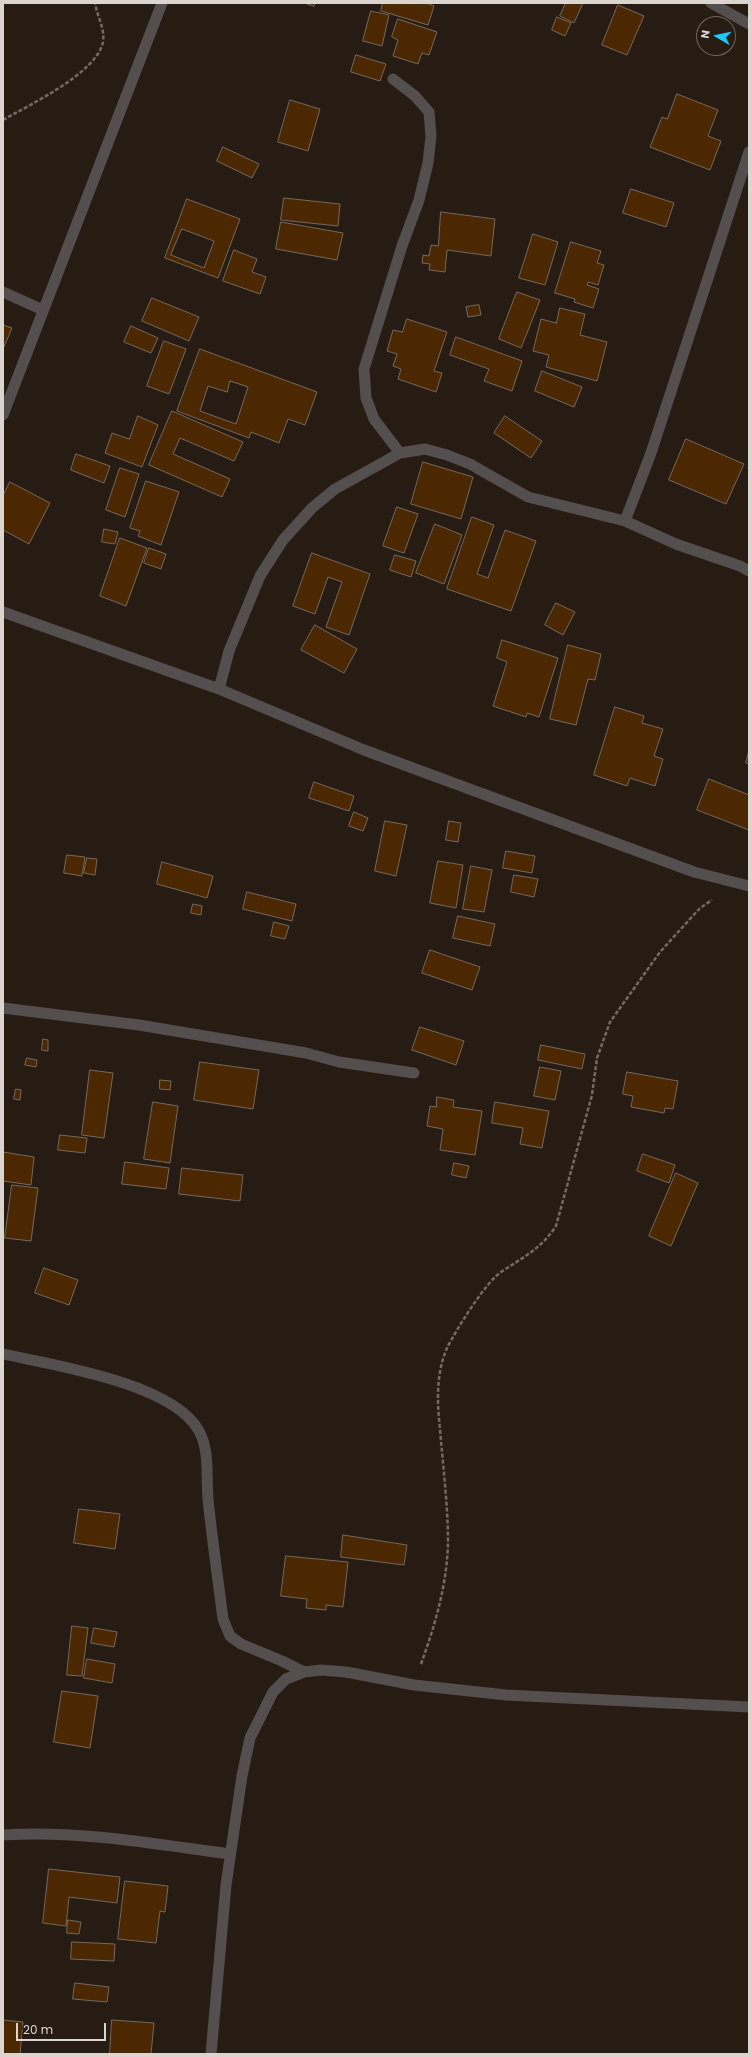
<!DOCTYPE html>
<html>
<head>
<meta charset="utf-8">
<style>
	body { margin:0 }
	#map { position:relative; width:752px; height:2057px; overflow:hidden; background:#271c14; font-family:Poppins,sans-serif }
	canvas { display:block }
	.frame { position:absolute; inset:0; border:4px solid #dcd5cf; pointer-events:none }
	.north { position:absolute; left:696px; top:16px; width:40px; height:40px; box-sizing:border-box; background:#271c14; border:1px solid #6f665f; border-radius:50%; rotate:279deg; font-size:11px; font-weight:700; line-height:16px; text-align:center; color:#dcd5cf }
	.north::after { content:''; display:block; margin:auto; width:14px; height:18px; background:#19cafc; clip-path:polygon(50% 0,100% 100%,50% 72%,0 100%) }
	.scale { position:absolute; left:16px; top:2023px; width:90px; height:18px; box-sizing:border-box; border:2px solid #dcd5cf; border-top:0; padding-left:5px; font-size:12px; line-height:14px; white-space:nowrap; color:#dcd5cf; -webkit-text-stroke:3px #271c14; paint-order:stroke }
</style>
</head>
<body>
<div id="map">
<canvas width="752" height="2057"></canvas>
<div class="frame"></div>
<div class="north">N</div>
<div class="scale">20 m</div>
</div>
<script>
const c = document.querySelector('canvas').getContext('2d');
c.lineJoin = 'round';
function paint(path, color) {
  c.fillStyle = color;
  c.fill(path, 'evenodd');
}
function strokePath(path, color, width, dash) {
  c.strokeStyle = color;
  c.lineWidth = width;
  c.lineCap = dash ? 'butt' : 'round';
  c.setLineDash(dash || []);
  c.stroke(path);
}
const building = new Path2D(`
	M305 3H315L314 6Z
	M383 3H426L434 6 428 25 381 11Z
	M566 3H583L574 23 560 16Z
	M618 5 644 16 627 55 602 45Z
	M371 11 389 15 382 46 363 41Z
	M557 17 571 23 565 36 552 30Z
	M398 19 437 32 429 55 422 53 418 64 393 56 398 40 392 37Z
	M356 55 386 64 380 81 351 72Z
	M677 94 718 110 708 136 721 141 710 170 650 147 662 117 667 119Z
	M290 100 320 109 308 151 278 142Z
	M223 147 259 164 252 178 217 161Z
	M631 189 674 203 666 227 623 213Z
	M284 198 340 204 338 226 281 220Z
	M187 199 240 219 218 278 165 258ZM182 229 214 241 204 268 171 255Z
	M441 212 495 219 491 256 447 250 445 272 429 270 430 264 422 263 423 255 429 256 431 245 438 246Z
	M281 222 343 233 337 260 276 249Z
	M533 234 558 242 545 285 519 278Z
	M571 242 601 251 597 263 604 265 598 285 588 282 587 285 599 289 593 308 574 302 575 299 555 293Z
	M234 250 257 259 252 272 266 277 260 294 223 281Z
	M517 292 540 300 521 348 499 339Z
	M152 298 199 317 189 341 142 321Z
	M479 305 481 315 468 317 466 307Z
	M560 308 585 314 580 335 607 342 597 381 546 367 549 355 533 351 541 319 556 323Z
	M407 319 447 332 434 371 442 373 436 392 398 379 401 369 393 366 397 354 387 351 393 330 402 332Z
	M3 325 12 328 3 349Z
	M131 326 158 338 151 353 124 342Z
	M456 337 522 361 512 391 484 381 489 369 450 355Z
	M164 341 186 349 169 394 147 386Z
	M200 349 317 392 305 425 288 419 279 443 251 432 249 438 177 411ZM230 381 248 387 236 424 200 411 208 386 227 392Z
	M542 371 582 387 574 407 535 391Z
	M172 411 243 442 234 461 180 438 173 454 230 479 222 497 149 465Z
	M138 416 158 425 142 467 105 453 112 433 129 439Z
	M505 416 542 441 531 458 494 433Z
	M686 439 744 464 726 504 669 480Z
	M76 454 110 466 104 483 71 470Z
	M423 462 473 477 461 519 411 504Z
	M120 468 139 474 125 517 106 510Z
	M146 481 179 492 161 545 138 536 140 531 130 528Z
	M10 482 50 503 29 544 3 530V496Z
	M397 507 418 514 404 553 383 546Z
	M472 517 494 525 477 574 488 578 505 530 536 541 511 611 447 589Z
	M435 524 462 535 444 584 416 573Z
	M104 529 118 532 115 544 102 542Z
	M120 538 147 548 126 606 100 596Z
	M149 548 166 554 161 569 144 563Z
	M312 553 370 574 349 635 326 627 342 582 328 577 315 614 293 606Z
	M395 555 416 561 411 577 390 570Z
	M556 603 575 612 563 635 545 625Z
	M315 625 357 649 344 673 301 650Z
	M502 640 558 658 539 717 527 713 526 717 493 706 507 662 497 658Z
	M568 645 601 654 595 680 588 679 576 725 550 719Z
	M615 707 644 716 642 723 663 729 654 756 663 759 655 786 630 778 627 786 594 775Z
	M749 751V764L746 763Z
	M709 779 749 795V830L697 810Z
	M314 782 354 796 349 811 309 798Z
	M354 812 368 818 363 831 349 826Z
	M385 821 407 825 396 876 375 871Z
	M449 821 461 823 458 842 446 840Z
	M506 851 535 856 532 873 503 868Z
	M67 855 85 857 82 876 64 873Z
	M87 858 97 859 95 875 84 873Z
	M438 861 463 865 456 908 430 903Z
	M162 862 213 876 207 898 157 884Z
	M471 866 492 870 484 912 463 909Z
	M514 875 538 879 534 897 511 892Z
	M247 892 296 904 292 921 243 909Z
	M193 904 202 906 201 915 191 913Z
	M458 916 495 924 490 946 453 938Z
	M274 922 289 926 285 939 271 936Z
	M430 950 480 967 472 990 422 973Z
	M420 1027 464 1041 456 1065 412 1050Z
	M43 1039 48 1040V1051L42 1050Z
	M541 1045 585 1054 582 1069 538 1060Z
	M27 1058 37 1060 36 1067 25 1065Z
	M200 1062 259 1070 253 1109 194 1100Z
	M540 1067 561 1071 555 1100 534 1096Z
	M90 1070 113 1073 104 1138 82 1135Z
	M627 1072 678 1081 673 1109 665 1108 664 1113 631 1107 633 1096 623 1094Z
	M160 1080 171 1081 170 1090 160 1089Z
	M16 1089 21 1090 20 1100 14 1099Z
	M437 1097 454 1100 453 1107 482 1111 475 1155 440 1150 443 1129 427 1126 430 1106 436 1107Z
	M153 1102 178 1106 170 1163 144 1159Z
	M495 1102 549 1111 542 1148 520 1144 523 1128 492 1123Z
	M60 1135 87 1138 85 1153 58 1150Z
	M3 1152 34 1157 31 1185 3 1181Z
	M643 1154 675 1165 669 1183 637 1171Z
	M125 1162 169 1168 166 1189 122 1184Z
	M454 1163 469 1166 466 1178 452 1175Z
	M182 1168 243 1175 240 1201 179 1194Z
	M676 1173 698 1183 671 1246 649 1236Z
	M12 1185 38 1188 31 1241 5 1238Z
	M44 1268 78 1280 69 1305 35 1293Z
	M79 1509 120 1514 115 1549 74 1543Z
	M343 1535 407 1545 404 1565 341 1557Z
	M286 1556 348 1562 343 1607 326 1605V1610L306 1608 307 1599 281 1596Z
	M72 1626 88 1628 82 1676 67 1675Z
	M94 1628 117 1632 114 1647 91 1643Z
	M87 1659 115 1664 112 1683 84 1678Z
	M62 1691 98 1696 90 1748 54 1742Z
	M49 1869 120 1877 117 1903 69 1897 66 1926 43 1923Z
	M125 1881 168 1886 165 1912 160 1911 156 1943 118 1939Z
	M68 1920 81 1922 79 1934 67 1933Z
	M72 1942 115 1944 114 1961 71 1959Z
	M75 1983 109 1987 107 2002 73 1999Z
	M3 2020 23 2022 20 2054H3Z
	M112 2020 154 2023 151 2054H110Z`);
const path = new Path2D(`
	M3 120C29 105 97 73 103 42 105 28 97 16 95 3
	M421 1664C435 1625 447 1585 448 1543 448 1505 443 1467 440 1429 437 1402 436 1373 447 1348 456 1330 485 1283 501 1272 523 1257 540 1250 556 1226L592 1095 597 1058 610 1022 660 952 700 908 712 900`);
const minor = new Path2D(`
	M711 3 749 24
	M393 79 415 96 429 112 431 136 428 163 419 200 402 246 364 369 366 398 374 419 400 453
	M3 292 43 310
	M3 415 162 3
	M625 521 651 453 749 152
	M3 612 219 689 364 750 694 872 749 886
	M219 689 229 651 260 576 283 540 312 508 335 489 400 453 425 449 447 455 470 464 528 497 625 521 676 544 740 566 749 571
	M3 1008 139 1025 306 1053 339 1062 414 1073
	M3 1354C53 1365 173 1383 199 1431 210 1451 206 1477 208 1499 212 1539 218 1579 223 1619L230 1636 241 1644 282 1661 304 1672
	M3 1835C79 1830 155 1844 230 1854
	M211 2054 226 1885 242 1776 250 1738 273 1692 286 1679 304 1672 321 1670 346 1672 414 1685 506 1695 749 1707`);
paint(building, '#4b2801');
strokePath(building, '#75685d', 1);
strokePath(path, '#736a63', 2.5, [4, 2]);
strokePath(minor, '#554e4e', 11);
</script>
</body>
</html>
